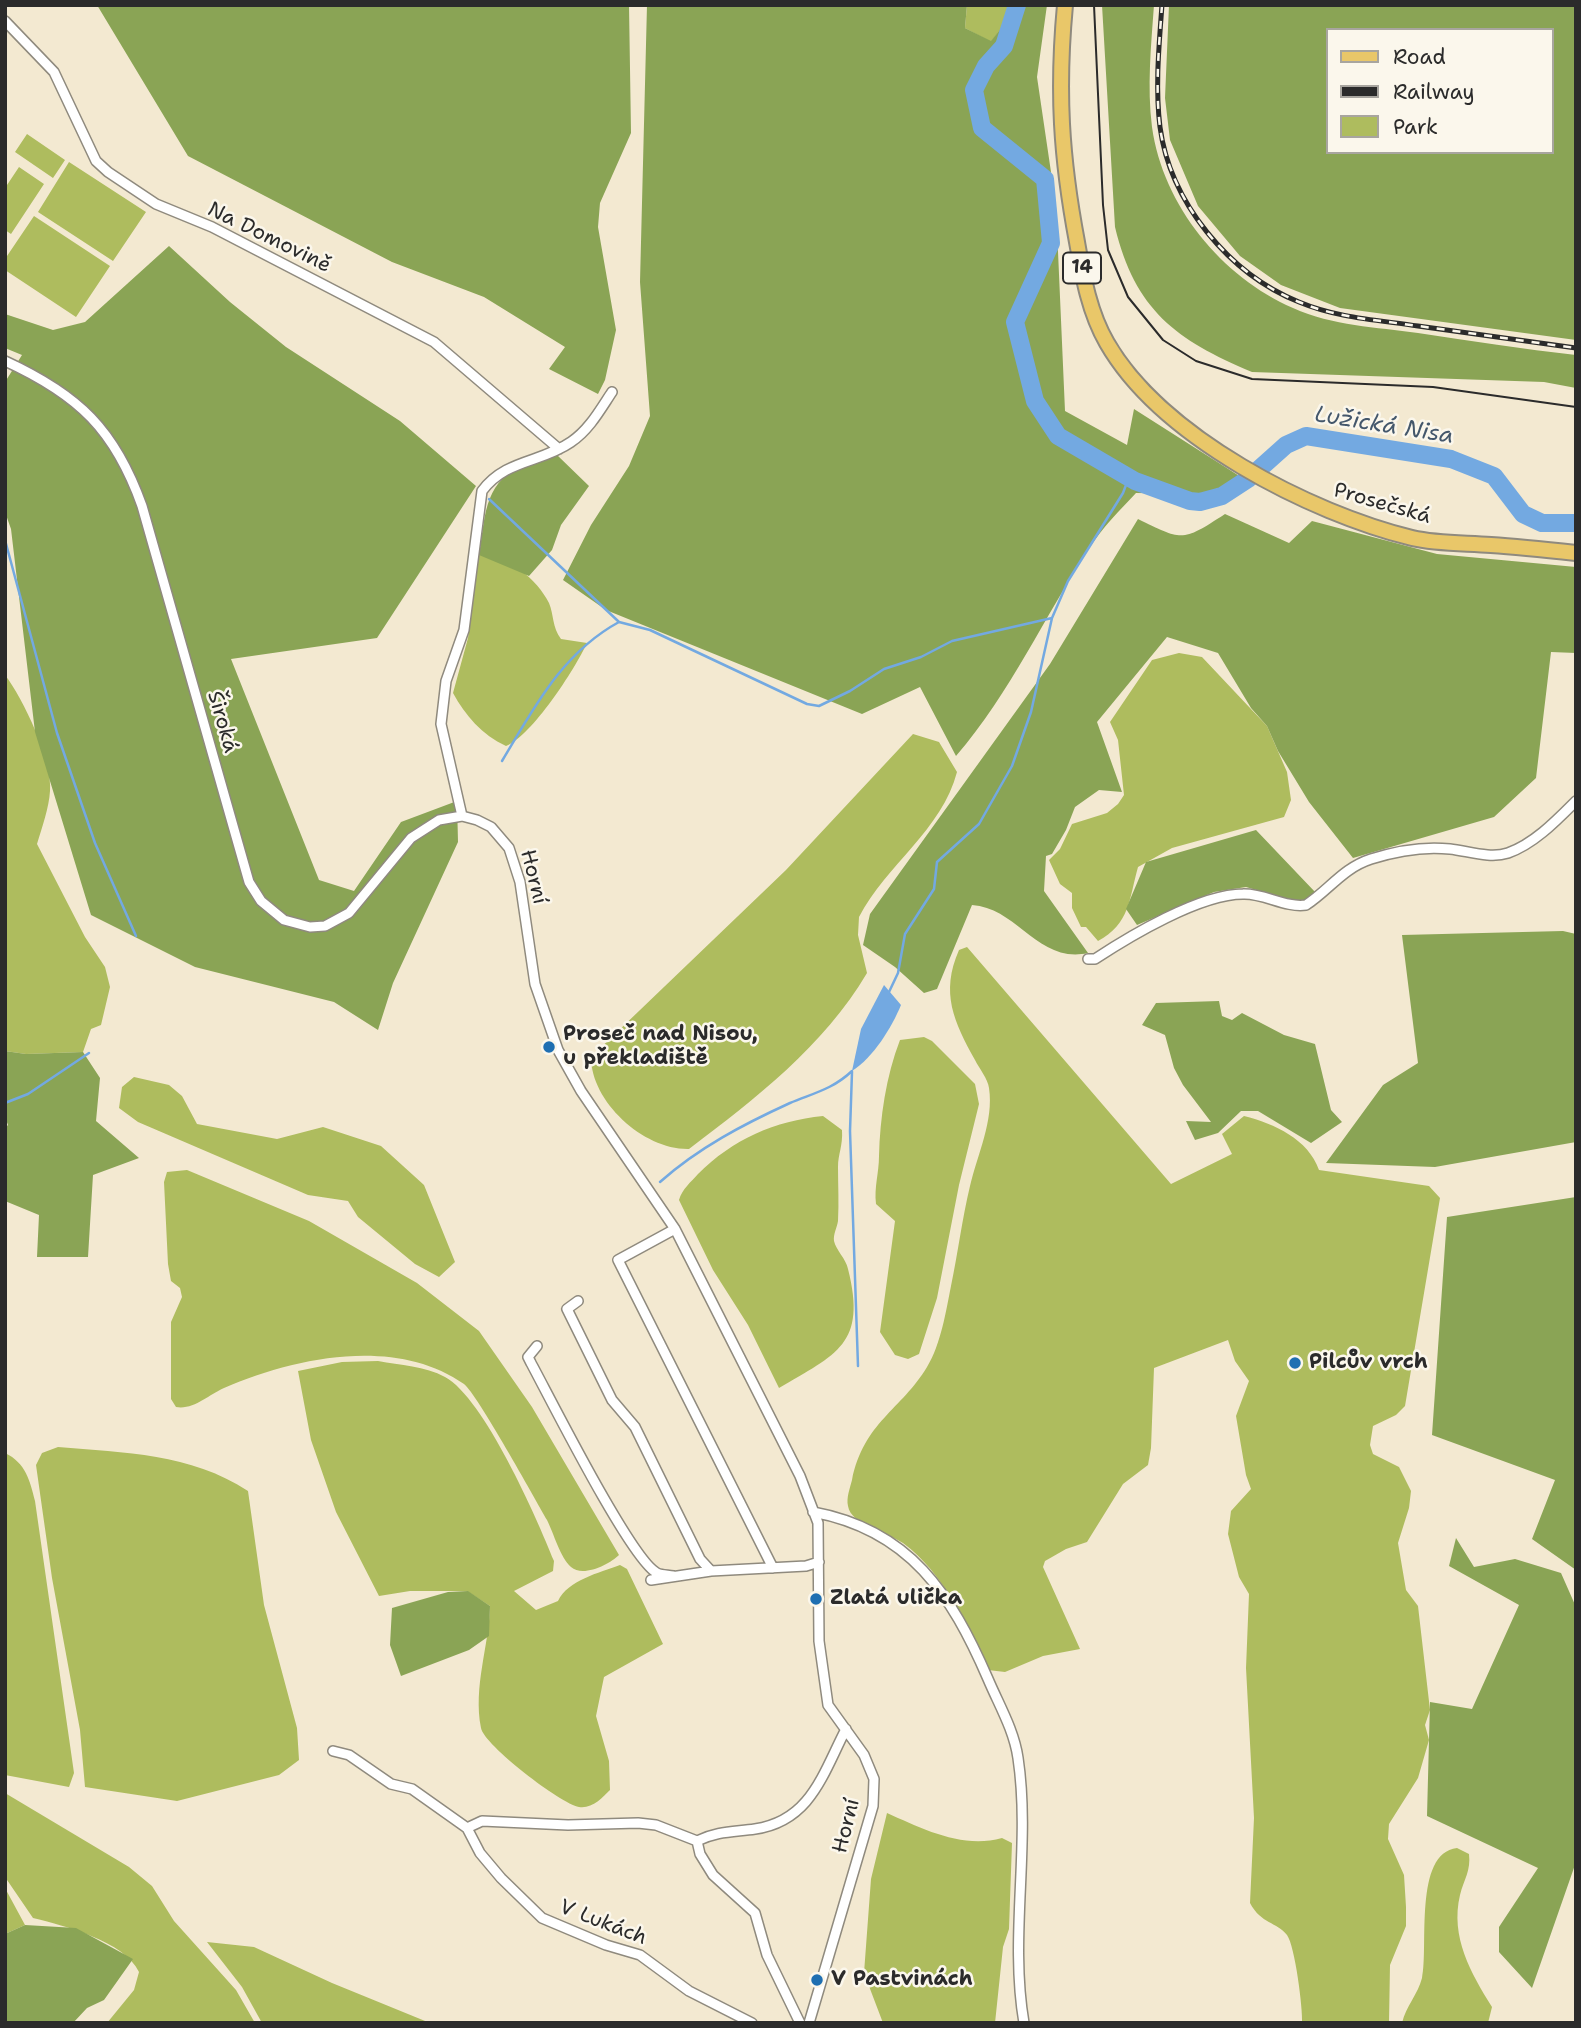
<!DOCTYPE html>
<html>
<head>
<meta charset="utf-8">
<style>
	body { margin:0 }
	#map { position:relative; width:1581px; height:2028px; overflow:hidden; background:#f3e9d1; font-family:"Shantell Sans",sans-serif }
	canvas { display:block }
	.frame { position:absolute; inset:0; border:7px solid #2b2b2b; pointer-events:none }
	.legend { position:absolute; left:1326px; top:28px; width:228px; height:126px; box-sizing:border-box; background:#fbf7ec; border:2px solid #a8a59f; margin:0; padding:9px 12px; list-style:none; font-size:21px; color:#2b2b2b }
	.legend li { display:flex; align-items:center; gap:14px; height:35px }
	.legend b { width:35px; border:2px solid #a8a59f }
</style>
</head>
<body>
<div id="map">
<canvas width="1581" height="2028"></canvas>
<div class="frame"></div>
<ul class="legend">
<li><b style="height:9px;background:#e9c769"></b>Road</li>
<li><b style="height:9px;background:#2b2b2b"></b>Railway</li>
<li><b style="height:19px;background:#aebc5e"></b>Park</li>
</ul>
</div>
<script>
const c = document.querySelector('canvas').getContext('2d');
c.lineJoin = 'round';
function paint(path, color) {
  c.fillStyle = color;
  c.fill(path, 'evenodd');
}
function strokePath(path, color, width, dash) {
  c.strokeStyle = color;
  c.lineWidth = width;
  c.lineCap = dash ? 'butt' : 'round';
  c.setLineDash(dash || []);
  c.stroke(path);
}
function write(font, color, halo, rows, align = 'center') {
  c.font = font + ' "Shantell Sans",sans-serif';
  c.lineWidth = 5;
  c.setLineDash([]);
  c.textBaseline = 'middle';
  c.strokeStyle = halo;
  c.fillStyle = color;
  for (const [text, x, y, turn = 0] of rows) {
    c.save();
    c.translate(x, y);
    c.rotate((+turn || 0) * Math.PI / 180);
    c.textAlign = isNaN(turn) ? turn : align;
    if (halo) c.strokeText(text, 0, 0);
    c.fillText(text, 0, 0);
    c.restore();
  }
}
const green = new Path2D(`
	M967 5H1011L1002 27 991 42 965 28Z
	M27 134 65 160 53 178 15 152Z
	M69 162 146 212 113 261 38 212Z
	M19 167 44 184 11 234 5 230V188Z
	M34 216 110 266 76 317 5 270V259Z
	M479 555C507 554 537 579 549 603 554 615 552 627 561 639L587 643C575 669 532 736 506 746 482 735 465 715 453 693L468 638Z
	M1179 653 1202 657 1267 726 1287 772 1291 800 1284 817 1172 848 1138 867C1129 899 1130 924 1098 941L1086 927H1081L1072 908V893L1060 884 1049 860 1060 849 1072 824 1107 813 1118 804 1124 795 1118 740 1110 722 1152 660Z
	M5 675C23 698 53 762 50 791 49 808 42 827 37 844L85 937 105 967 110 987 101 1025 91 1029 83 1052 26 1054 5 1051Z
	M913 734 939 742 957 772C942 830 886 865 859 917L858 935 867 973C824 1046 755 1099 689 1149 644 1150 591 1102 591 1057L786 870Z
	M967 947 1171 1184 1232 1154 1222 1134 1244 1116C1275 1124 1308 1139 1319 1170L1429 1186 1440 1198 1405 1406 1396 1415 1373 1426 1370 1445 1373 1454 1399 1467 1411 1491 1409 1508 1398 1543 1406 1590 1418 1606 1430 1710 1425 1725 1429 1740 1418 1778 1389 1824 1388 1839 1404 1875 1406 1907V1926L1390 1965 1389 2023H1302C1303 2009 1295 1946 1287 1935 1277 1922 1261 1924 1250 1903L1254 1818 1246 1668 1249 1594 1239 1577 1228 1534 1231 1511 1251 1489 1246 1475 1236 1416 1249 1381 1235 1361 1228 1340 1154 1368 1151 1448 1148 1465 1123 1484 1087 1542 1066 1549 1045 1561 1043 1567 1080 1649 1043 1656 1005 1672 988 1670C966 1625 945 1574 903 1543 888 1533 851 1525 848 1506 846 1498 850 1488 852 1480 864 1422 901 1410 927 1367 941 1344 946 1311 951 1286 958 1253 962 1219 970 1186 977 1155 994 1121 989 1088 988 1079 979 1068 975 1060 954 1022 940 993 959 950Z
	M924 1037 932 1041 975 1084 979 1104 959 1185 937 1298 919 1354 908 1359 895 1355 880 1332 895 1221 876 1204C874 1187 879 1173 879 1156 880 1118 886 1076 900 1040Z
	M134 1077 169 1085 182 1096 197 1124 277 1139 323 1127 381 1146 424 1185 455 1262 439 1277 415 1264 358 1217 348 1201 308 1195 138 1122 119 1108 122 1087Z
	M823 1116 842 1130C843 1146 838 1154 838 1167 838 1185 839 1202 838 1221 837 1228 833 1234 834 1241 836 1250 846 1259 848 1269 867 1344 837 1354 779 1388L748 1325 713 1270 679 1200C682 1189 691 1182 698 1174 733 1139 775 1121 823 1116Z
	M187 1170 309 1221 417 1283 479 1331 532 1407 619 1555C610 1564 583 1578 571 1567 560 1557 554 1534 547 1520 535 1499 477 1394 464 1384 396 1336 295 1357 224 1388 208 1395 194 1410 176 1407L171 1399V1322L182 1297 180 1288 171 1281 168 1264 164 1182 167 1172Z
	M378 1361C400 1365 425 1366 445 1377 484 1398 537 1518 554 1561L553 1571 514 1591 536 1610 558 1601C568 1580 599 1573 620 1565L627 1569 663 1644 604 1677 596 1716 609 1761 610 1790C602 1798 592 1809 579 1807 561 1804 484 1745 481 1728 473 1686 489 1647 490 1606L467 1591H410L379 1596 336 1512 311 1440 298 1371 342 1362Z
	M58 1447C125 1453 190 1453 248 1491L264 1605 297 1728 299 1760 279 1775 177 1801 85 1787 80 1730 52 1578 36 1465 42 1453Z
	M5 1453C26 1463 30 1481 35 1501L74 1773 69 1787 5 1775Z
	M5 1793 129 1867 152 1886 174 1921 236 1990 255 2023H107L134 1990 139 1972C124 1941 65 1926 33 1918L5 1877Z
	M887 1813C923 1829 962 1849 1002 1838L1012 1843 1009 1929 1003 1947 995 2023H883L864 1973 871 1879Z
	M1457 1848 1469 1854C1471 1871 1464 1879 1460 1895 1450 1937 1471 1973 1492 2007L1488 2023H1402C1406 2006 1418 1994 1422 1978 1429 1948 1413 1853 1457 1848Z
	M5 1888 25 1925 5 1934Z
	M207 1942 254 1947 332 1983 430 2023H262L242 1987Z`);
const forest = new Path2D(`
	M97 5H629L631 133 600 203 598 227 616 330 605 380 598 394 549 369 565 347 484 297 392 262 188 156Z
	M647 5H967L965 28 991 41 1002 27 1011 5H1047L1037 77 1056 206 1065 411 1127 445 1134 409 1244 479 1202 494 1136 493C1120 510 1102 528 1090 547 1044 617 1011 692 956 756L920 687 862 714 606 610 563 580 591 525 629 466 650 416 640 282Z
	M1102 5H1154C1151 46 1147 87 1152 127 1163 206 1222 277 1293 308 1333 326 1376 327 1418 333 1471 341 1523 349 1576 355V388L1544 382 1252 372C1176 340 1135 310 1115 227Z
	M1169 5H1576V340L1340 308 1281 285 1240 256 1198 206 1170 140 1165 98ZM1327 30H1551V152H1327Z
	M169 246 230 302 286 347 400 421 476 486 377 638 231 659 319 880 354 891 401 822 457 801 458 842 393 983 378 1030 334 1002 195 967 91 915 35 732 11 529 5 512V382L22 355 5 348V314L53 330 85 322Z
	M557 455 589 486 561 525 552 550 529 576 479 555C485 521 483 483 520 467 532 462 545 460 557 455Z
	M1225 514 1289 543 1312 521 1437 554 1576 567V653L1551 652 1536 778 1494 817 1353 858 1309 802 1278 751 1267 726 1251 708 1218 653 1167 637 1097 722 1122 792 1099 790 1075 807 1066 830 1052 854 1046 856 1044 891 1088 953C1038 964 1018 908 972 905L937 989 924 993 895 967 863 945 870 914 1050 664 1138 519C1183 541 1182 542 1225 514Z
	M1256 830 1316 893 1301 903 1246 887 1214 892 1137 925 1126 909 1146 862Z
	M1563 931 1576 934V1142L1435 1167 1326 1163 1383 1085 1418 1063 1402 935Z
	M1219 1001 1222 1016 1232 1020 1242 1013 1284 1035 1315 1044 1331 1110 1342 1122 1311 1143 1258 1111H1241L1218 1133 1195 1140 1186 1121 1211 1122 1183 1085 1174 1068 1165 1035 1142 1025 1156 1003Z
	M5 1051 26 1054 83 1052 100 1078 96 1121 139 1158 93 1175 88 1257H37L39 1215 5 1201V1128L8 1125 5 1117Z
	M1576 1197V1570L1532 1539 1555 1480 1432 1435 1447 1217Z
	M1456 1538 1474 1567 1515 1559 1561 1573 1576 1607V1862L1532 1988 1499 1952V1927L1538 1868 1427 1816 1430 1702 1472 1709 1519 1605 1449 1566Z
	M468 1591 490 1606 489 1636 469 1650 401 1676 390 1645 392 1608 448 1592Z
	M25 1925 76 1928 133 1959 104 2000 87 2008 73 2023H5V1934Z`);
const water = new Path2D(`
	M884 985 901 1005C892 1027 873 1058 852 1071L861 1029Z`);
const stream = new Path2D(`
	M489 499 619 622
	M5 540 57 733 95 843 136 936
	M502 761C534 708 562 653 619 622L650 630 807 704 819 706 850 691 884 669 921 657 952 641 1052 618
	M889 992 898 973 905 934 934 889 937 862 979 824 1012 766 1031 712 1052 618 1068 581 1123 493 1129 477
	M852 1072 850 1131 858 1366
	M5 1103 28 1094 89 1053
	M660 1182C698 1148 744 1124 790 1103 814 1093 833 1089 852 1071`);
const river = new Path2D(`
	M1017 5 1004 46 986 66 974 90 982 128 1045 179 1051 243 1015 322 1035 401 1058 436 1135 481 1190 501 1200 502 1222 496 1248 479 1286 445 1306 436 1451 459 1494 476 1523 514 1542 523H1576`);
const minor = new Path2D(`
	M5 21 54 72 96 161 108 172 156 204 212 227 434 342 559 449
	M5 361C79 395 115 430 142 506L249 882 261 901 284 920 310 927 325 926 349 913 411 838 439 820 462 816 477 820 491 827 509 848 520 882 535 984 558 1050 581 1091 675 1229 800 1476 818 1523 819 1641 828 1705 864 1755 874 1779 873 1806 809 2023
	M462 816 441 724 446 681 464 630 482 491C506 459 541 463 571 442 589 430 600 410 612 392
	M1088 959H1095C1130 936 1200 894 1243 894 1264 893 1285 908 1306 905 1329 890 1343 868 1371 859 1396 851 1423 846 1450 849 1468 851 1490 859 1508 853 1534 844 1557 820 1576 801
	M675 1229 618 1260 773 1568
	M578 1301 567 1309 612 1400 635 1427 700 1559 711 1571
	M537 1346 528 1357 531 1363C550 1398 631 1560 657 1573 661 1575 668 1575 673 1576
	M813 1512C910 1530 951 1594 988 1679 999 1705 1014 1730 1018 1758 1031 1845 1009 1936 1024 2023
	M651 1580 711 1571 806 1566 819 1562
	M333 1751 349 1755 391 1784 412 1789 467 1828 480 1853 501 1878 542 1918 606 1945 640 1955 689 1991 752 2023
	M467 1828 482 1821 568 1825 638 1823 656 1825 697 1841C717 1831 734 1832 755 1829 811 1821 823 1773 846 1729
	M697 1841 700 1854 713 1875 755 1913 767 1955 800 2023`);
const primary = new Path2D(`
	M1065 5C1057 91 1061 157 1077 242 1083 276 1089 312 1107 343 1161 437 1310 513 1412 538 1438 544 1465 543 1491 545 1520 547 1548 550 1576 553`);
const tram = new Path2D(`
	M1094 5 1103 205 1108 250 1128 297 1163 340 1196 361 1252 379 1433 387 1576 407`);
const rail = new Path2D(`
	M1162 5C1159 46 1155 87 1160 127 1170 202 1229 274 1299 302 1337 318 1378 320 1418 326 1471 333 1523 341 1576 348`);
const markers = [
	[549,1047,7,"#1f6fb2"],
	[1295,1363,7,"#1f6fb2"],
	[816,1599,7,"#1f6fb2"],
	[817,1980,7,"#1f6fb2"]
];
const shields = [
	[1082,268,38]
];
const shieldNames = [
	["14",1082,268]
];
const streetNames = [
	["Na Domovině",269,238,26],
	["Prosečská",1382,504,16],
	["Široká",222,722,74],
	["Horní",533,877,76],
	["Horní",847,1826,-76],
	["V Lukách",603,1923,21]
];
const poiNames = [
	["Proseč nad Nisou,",563,1035],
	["u překladiště",563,1059],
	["Pilcův vrch",1309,1363],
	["Zlatá ulička",830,1599],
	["V Pastvinách",831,1980]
];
const waterNames = [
	["Lužická Nisa",1384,426,9]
];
paint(green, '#aebc5e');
paint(forest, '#8aa455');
paint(water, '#73a9e1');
strokePath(stream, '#73a9e1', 2.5);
strokePath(river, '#73a9e1', 18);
strokePath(minor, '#8f8a7e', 12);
strokePath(primary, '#8f8a7e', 18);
strokePath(minor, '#fff', 9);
strokePath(primary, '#e9c769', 14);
strokePath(tram, '#2b2b2b', 2);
strokePath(rail, '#2b2b2b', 5);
strokePath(rail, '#fbf7ec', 2.5, [8]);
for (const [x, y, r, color] of markers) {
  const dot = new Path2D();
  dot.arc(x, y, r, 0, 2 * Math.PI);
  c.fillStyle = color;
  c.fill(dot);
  strokePath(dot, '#fbf7ec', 2.5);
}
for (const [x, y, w] of shields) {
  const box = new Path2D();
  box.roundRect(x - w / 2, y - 15.5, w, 31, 5);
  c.fillStyle = '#fbf7ec';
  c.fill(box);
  strokePath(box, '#2b2b2b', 2);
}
write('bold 19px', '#2b2b2b', null, shieldNames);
write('21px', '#2b2b2b', '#fbf7ec', streetNames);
write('bold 21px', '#2b2b2b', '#fbf7ec', poiNames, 'left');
write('italic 23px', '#44576b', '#fbf7ec', waterNames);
</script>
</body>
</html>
